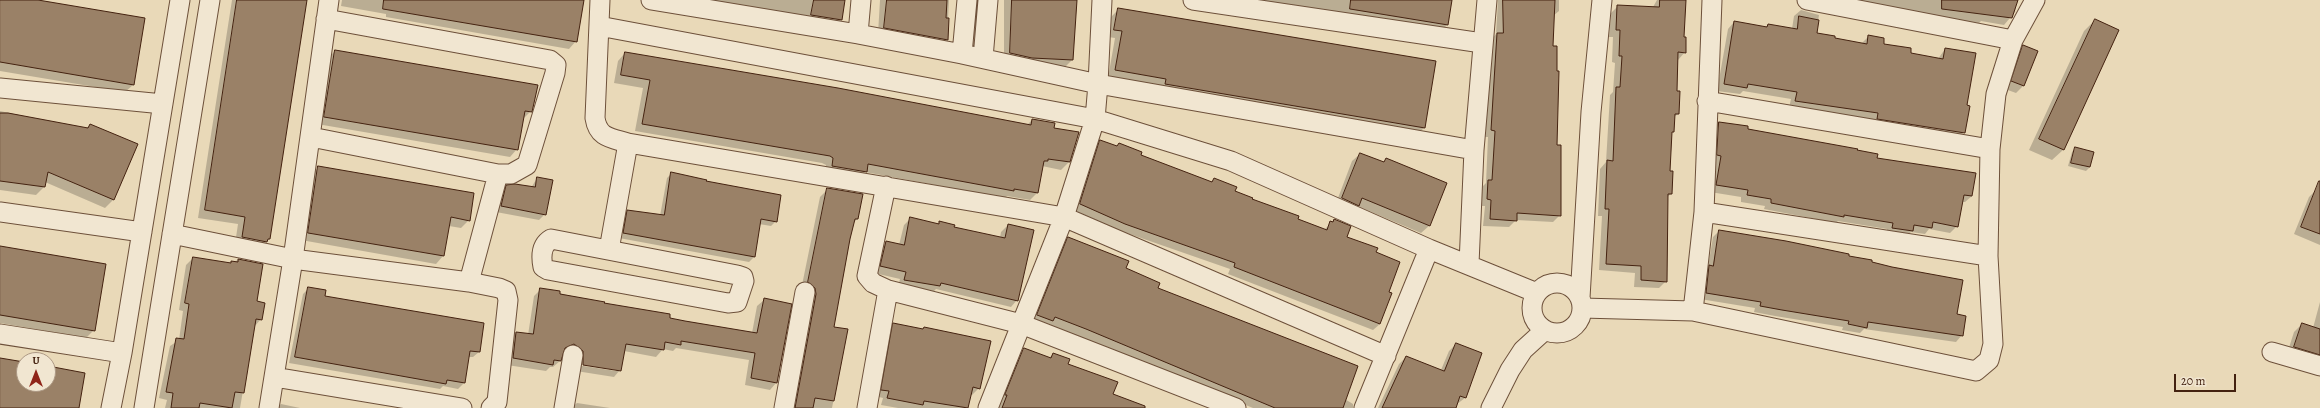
<!DOCTYPE html>
<html>
<head>
<meta charset="utf-8">
<style>
	body { margin:0 }
	#map { position:relative; width:2320px; height:408px; overflow:hidden; background:#e9d9b8; font-family:Alegreya,serif }
	canvas { display:block }
	.north { position:absolute; left:16px; top:352px; width:40px; height:40px; box-sizing:border-box; background:#f1e6d1; border:1px solid #ac9884; border-radius:50%; rotate:0deg; font-size:11px; font-weight:700; line-height:16px; text-align:center; color:#442210 }
	.north::after { content:''; display:block; margin:auto; width:14px; height:18px; background:#8f2418; clip-path:polygon(50% 0,100% 100%,50% 72%,0 100%) }
	.scale { position:absolute; left:2174px; top:374px; width:62px; height:18px; box-sizing:border-box; border:2px solid #442210; border-top:0; padding-left:5px; font-size:12px; line-height:14px; white-space:nowrap; color:#442210; -webkit-text-stroke:3px #f1e6d1; paint-order:stroke }
</style>
</head>
<body>
<div id="map">
<canvas width="2320" height="408"></canvas>
<div class="north">U</div>
<div class="scale">20 m</div>
</div>
<script>
const c = document.querySelector('canvas').getContext('2d');
c.lineJoin = 'round';
function paint(path, color) {
  c.fillStyle = color;
  c.fill(path, 'evenodd');
}
function strokePath(path, color, width, dash) {
  c.strokeStyle = color;
  c.lineWidth = width;
  c.lineCap = dash ? 'butt' : 'round';
  c.setLineDash(dash || []);
  c.stroke(path);
}
const shadow = new Path2D(`
	M0 0H31L144 19 133 85 125 92 0 71Z
	M232 0H306L269 239 259 249 235 244 238 224 198 218Z
	M342 0H583L576 41 569 49 386 17V14L341 6Z
	M710 0H843L841 20 833 27Z
	M880 0H949L947 40 941 46 878 34Z
	M1004 0H1077L1072 60 1065 67 1024 65 1004 60Z
	M1248 0H1451L1447 25 1439 33Z
	M1498 0H1559V11L1553 16 1552 47 1560 215 1553 222 1516 220 1509 227 1483 226 1485 206H1480L1481 188 1486 183 1488 137H1484L1490 41 1496 34Z
	M1657 0H1685L1683 38 1685 52 1678 60 1676 92 1678 114 1674 117 1671 133 1669 172 1671 194 1667 197 1666 281 1659 288 1634 287 1635 273 1599 270 1602 216H1598L1600 169 1606 162 1610 95 1613 92 1615 63 1612 62 1613 37H1609L1611 13 1618 6 1653 7Z
	M1818 0H2017L2015 12 2004 25 1981 21 1979 23 1959 21Z
	M1119 9 1424 128 1416 135 1108 78 1115 38 1108 37 1111 17Z
	M1801 10 1819 15 1816 34 1833 39 1861 44 1869 36 1882 44 1910 54 1938 59 1945 49 1974 54 1966 106 1964 132 1957 139 1789 108 1791 99 1743 91 1740 94 1717 91 1728 29 1734 22 1765 28 1768 25 1792 29 1794 16Z
	M2095 20 2118 31 2063 150 2052 160 2029 150 2084 31Z
	M2023 47V86L2016 93 2005 89 2016 54Z
	M335 51 531 111 523 119 517 149 510 157 317 124 328 58Z
	M625 53 1027 125 1032 120 1053 129 1078 133 1069 162 1061 170 1042 166 1037 193 1030 200 1007 196 1005 198 865 172 858 180 825 174 826 165 822 163 635 131 643 88 614 83 618 61Z
	M0 111 86 129 90 125 113 200 105 208 45 182 44 187 36 195 0 190Z
	M1719 123 1856 151 1972 196 1965 202H1961L1957 226 1950 233 1929 229 1925 234 1911 232 1905 237 1886 234 1887 229 1838 221 1836 223 1764 209 1765 206 1741 202V197L1710 192 1712 129Z
	M1100 141 1116 147 1119 144 1139 156 1211 182 1214 179 1251 200 1324 230 1334 220 1345 237 1388 292 1391 293 1380 324 1373 330 1228 274 1230 269 1118 230 1074 210 1094 147Z
	M2075 148 2090 167 2086 171 2068 166 2072 152Z
	M1360 154 1383 163 1386 159 1445 183 1429 226 1421 233 1357 206 1350 213 1335 206 1352 161Z
	M319 167 469 220 461 228 449 226 443 256 436 264 301 240 311 175Z
	M672 173 705 182 776 221 771 226 759 224 754 257 749 262 619 238 623 216 628 211 660 216 667 178Z
	M537 178 545 214 539 220 496 212 501 192 507 186 531 188Z
	M828 189 857 219 853 223 833 327 847 330 832 408H789L801 290 820 197Z
	M2316 190 2320 191V245L2294 234 2309 197Z
	M911 218 938 224 940 222 953 228 1000 238 1001 232 1008 225 1017 300 1011 307 936 289 933 292 898 286 900 279 874 273 879 249 886 242 899 245 904 225Z
	M1719 231 1871 263 1956 315 1962 335 1956 342 1864 329 1860 333 1842 330 1843 327 1775 316 1754 312 1755 308 1700 299 1703 272 1708 267 1713 237Z
	M1068 238 1125 268 1353 404V408H1253L1049 324 1045 328 1030 322 1061 245Z
	M0 247 94 330 86 338 0 323Z
	M193 258 229 264 238 260 261 319 254 327 240 408H165L167 400 159 398 170 346 179 340 183 311 179 310 186 265Z
	M309 288 324 297 479 352 473 357H468L464 383 458 389 443 386 440 389 289 363 303 294Z
	M541 289 668 318 752 333 757 306 764 300 791 305 776 383 770 390 745 385 749 360 676 348 673 351 663 349 656 357 624 351 620 370 614 377 576 371 567 350 562 352 560 361 553 367H550L546 371 507 365 510 339 516 333 528 335 534 296ZM578 363 616 369V371L577 365Z
	M2320 302V366L2287 354 2294 332 2302 324 2313 328Z
	M894 324 922 330 979 388 972 395 970 394 967 408H898L881 405 883 398 875 396 887 331Z
	M1456 344 1465 398 1457 404 1455 408H1378L1399 364 1406 357 1441 370 1449 351Z
	M1024 349 1049 358 1053 354 1112 395 1146 408H998L1017 356Z
	M577 403 610 408H571Z
	M281 404 300 408H277Z`);
const building = new Path2D(`
	M0 0H38L145 18 134 85 0 62Z
	M237 0H307L270 239H268L267 242 242 237 245 217 205 210Z
	M384 0H584L577 42 383 9Z
	M814 0H845L842 20 811 15Z
	M887 0H947L946 18H949L948 40 884 28Z
	M1012 0H1077L1073 60 1032 58 1010 53Z
	M1351 0H1452L1448 25 1350 9Z
	M1503 0H1555L1553 46H1557V71H1559L1557 145H1561V216L1517 213V221L1490 219 1491 200 1487 199 1488 180H1492L1495 131 1491 130 1497 33H1503Z
	M1660 0H1686L1684 37H1686V53L1678 52 1677 91H1680L1679 114H1675L1674 132H1672L1670 171H1673L1672 194H1668L1667 282 1641 280V266L1606 264 1609 209H1605L1607 160 1613 161 1616 87H1620L1622 56H1619L1620 30H1616L1617 5 1659 7Z
	M1942 0H2018L2012 18 1942 9Z
	M1118 8 1436 61 1425 128 1165 84 1166 79 1115 70 1122 31 1114 30Z
	M1799 16 1819 20 1817 33 1835 36V38L1867 44 1868 35 1884 38V44L1911 48V53L1943 59 1945 48 1976 53 1967 105 1970 106 1965 133 1877 119 1878 113 1795 101 1797 92 1748 84 1747 88 1724 84 1734 21 1767 27 1768 24 1797 29Z
	M2095 19 2119 30 2064 150 2039 139Z
	M2023 45 2038 51 2024 86 2011 81Z
	M335 50 538 85 532 112 525 111 518 150 324 117Z
	M625 52 838 88 1031 125 1032 119 1055 123 1054 128 1079 132 1070 162 1048 159V161H1044L1038 193 1014 189V191L868 164 867 172 832 166 833 158 830 156 642 124 650 80 621 75Z
	M0 113H8L88 128 90 124 138 144 114 200 48 172 45 187 0 181Z
	M1719 122 1748 126V129L1858 149 1857 150 1878 154 1877 158 1976 173 1972 196 1964 195 1958 227 1933 222 1932 228 1914 225 1913 231 1892 228 1893 223 1844 215V217L1771 203V199L1747 195 1748 190 1716 185 1721 156 1717 155Z
	M1100 140 1117 146 1119 143 1142 152 1141 155 1212 182 1214 178 1237 187 1235 191 1253 198 1252 199 1299 216 1298 219 1327 230 1330 221 1333 222 1334 219 1351 226 1347 237 1378 248 1376 252 1400 262 1389 292 1392 293 1380 324 1234 267 1235 263 1125 224 1080 204Z
	M2075 147 2094 152 2090 167 2071 163Z
	M1360 153 1384 162 1386 158 1447 183 1430 226 1362 198 1359 206 1342 198Z
	M318 166 474 193 470 221 451 217 444 256 308 233Z
	M671 172 707 180 706 181 781 195 777 222 761 219 755 257 623 233 627 210 664 215Z
	M537 177 553 180 546 215 501 206 506 185 515 184 535 187Z
	M2319 181H2320V234L2301 227Z
	M827 188 863 194 858 219H855L850 239 834 327 848 329 834 401 815 398 813 408H795L816 294 815 288 808 282Z
	M910 217 939 224V221L955 225 954 227 1005 238 1008 224 1034 230 1018 301 941 283 940 286 904 280 906 272 880 266 886 241 904 245Z
	M1719 230 1786 241 1849 254V256L1872 260V262L1892 267 1963 280 1957 314 1966 316 1963 336 1868 322 1867 328 1848 324 1849 321 1782 310 1760 306 1761 302 1706 293 1709 265 1713 266Z
	M1068 237 1129 261 1126 268 1160 283 1158 288 1358 366 1343 408H1275L1086 329 1055 317 1053 321 1037 315Z
	M0 246 106 264 95 331 0 315Z
	M193 257 231 263V261L238 262V259L263 264 257 301 265 303 262 320 256 319 244 393 235 392 232 408 200 403 199 408H171L173 393 166 392 176 338 184 339 189 304 185 303Z
	M308 287 326 290 325 296 484 323 480 352 470 351 465 383 447 380 446 384 295 357Z
	M540 288 560 291V294L605 302 604 303 670 314V318L685 321 757 333 764 298 792 304 777 383 751 378 755 353 681 341V345L665 342 664 350 626 344 621 371 583 365V351L574 344 565 348 561 361 554 360 553 365 513 358 516 332 533 334Z
	M893 323 923 329 924 327 991 341 980 389 973 387 968 408 924 401 923 405 887 398 889 391 881 390Z
	M2302 323 2320 329V355L2294 347Z
	M1456 343 1482 353 1466 398 1460 396 1456 408H1382L1406 356 1444 371Z
	M1024 348 1051 358 1053 353 1070 359 1068 364 1118 382 1113 394 1145 406V408H1002L1007 395H1005Z
	M0 358 24 362V384H48V366L85 373 79 408H0Z`);
const street = new Path2D(`
	M600 0 595 118C598 138 611 138 628 143L1064 217 1386 356
	M651 0 858 34 962 54 1098 84 1474 150
	M1193 0 1482 43
	M1807 0 2013 40
	M599 26 1095 119 1231 161 1429 249 1537 293
	M858 34 861 0
	M962 54 967 0
	M983 58 988 0
	M0 88 163 104
	M1707 101 1990 149
	M311 137 498 174H511L527 165 555 73 556 65 550 60 326 19
	M886 186 867 276 873 283 888 290 1021 324 1236 408
	M0 212 142 232
	M1704 212 1988 256
	M172 234 293 259 469 282 499 288 506 291 508 300 497 402 491 408
	M551 239 737 275 743 277 744 281 737 302 728 303 548 270 543 267C541 257 541 245 551 239Z
	M609 250 628 143
	M1469 264 1474 150 1487 0
	M469 282 498 174
	M1532 308a25 25 0 1 1 50 0a25 25 0 1 1-50 0Z
	M1580 298 1591 112 1602 0
	M1582 308 1693 311 1976 371 1989 360 1993 344 1988 256 1990 149 1996 94 2013 40 2035 0
	M1693 311 1704 212 1712 0
	M0 334 122 353
	M2272 352 2320 366
	M274 377 462 408
	M111 408 122 353 180 0
	M144 408 210 0
	M269 408 293 259 329 0
	M564 408 573 355
	M784 408 805 292
	M867 408 888 290
	M988 408 1064 217 1095 119 1098 84 1102 0
	M1364 408 1429 249
	M1491 408 1510 370 1523 350 1545 330`);
paint(shadow, '#0003');
paint(building, '#9a8167');
strokePath(building, '#442210', 1);
strokePath(street, '#6d503a', 21);
strokePath(street, '#f1e6d1', 19);
</script>
</body>
</html>
